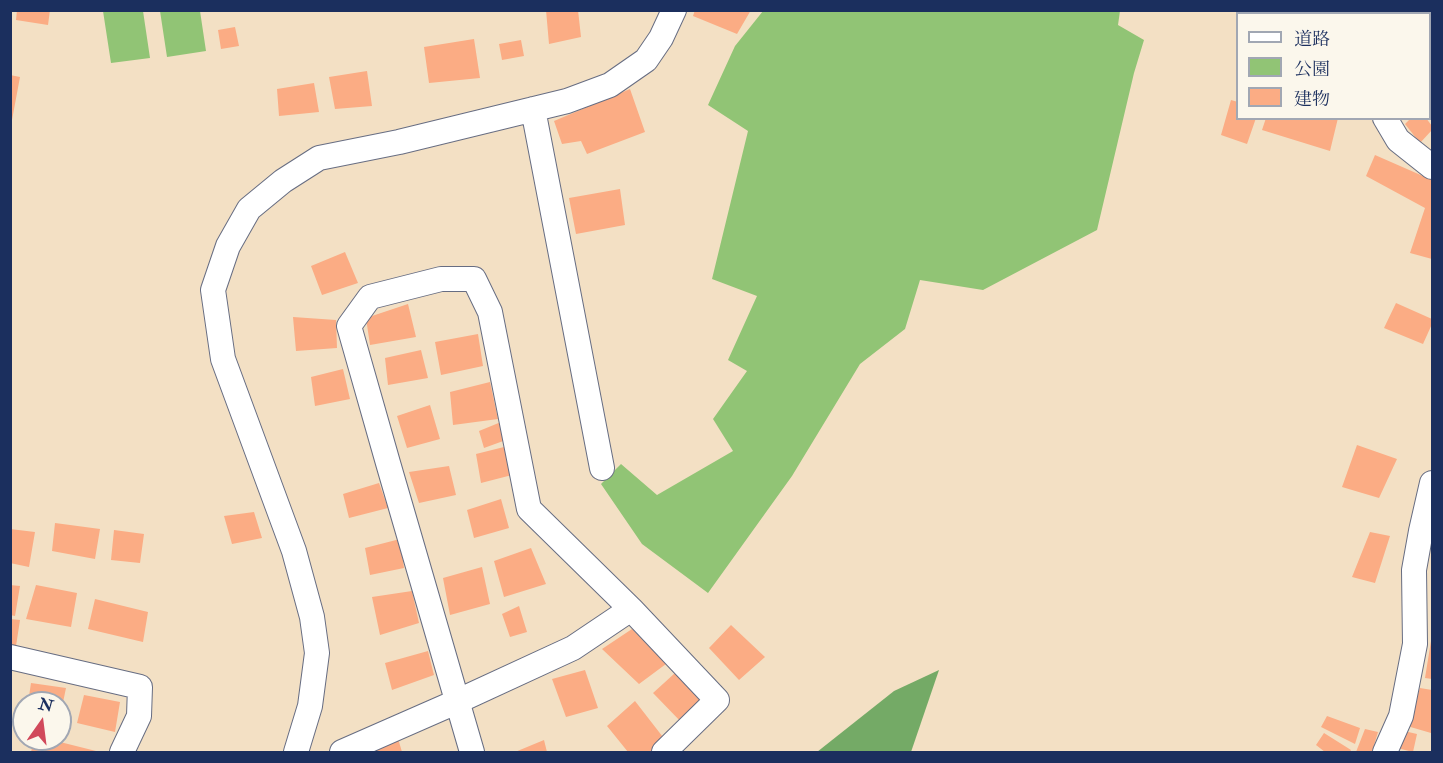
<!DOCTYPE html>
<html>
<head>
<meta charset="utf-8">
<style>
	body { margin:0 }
	#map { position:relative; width:1443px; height:763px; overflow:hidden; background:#f3e0c4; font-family:"IM FELL Double Pica","Noto Serif JP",serif }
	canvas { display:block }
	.frame { position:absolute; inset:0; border:12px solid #1b2f5e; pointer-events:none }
	.legend { position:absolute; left:1236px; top:12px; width:195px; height:108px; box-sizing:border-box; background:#fbf7ec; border:2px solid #a1a7b3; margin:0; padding:8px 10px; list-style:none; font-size:18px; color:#1b2f5e }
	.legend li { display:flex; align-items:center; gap:12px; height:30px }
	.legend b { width:30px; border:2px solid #a1a7b3 }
	.north { position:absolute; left:12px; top:691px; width:60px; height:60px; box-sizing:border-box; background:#fbf7ec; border:2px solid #a1a7b3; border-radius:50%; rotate:14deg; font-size:16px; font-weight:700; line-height:24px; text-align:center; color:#1b2f5e }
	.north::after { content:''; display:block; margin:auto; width:21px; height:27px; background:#d1495b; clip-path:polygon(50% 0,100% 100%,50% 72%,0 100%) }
</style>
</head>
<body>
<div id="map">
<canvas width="1443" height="763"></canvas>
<div class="frame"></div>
<ul class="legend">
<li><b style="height:8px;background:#fff"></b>道路</li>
<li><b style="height:16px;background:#91c475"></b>公園</li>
<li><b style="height:16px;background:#fbac84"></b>建物</li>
</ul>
<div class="north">N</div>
</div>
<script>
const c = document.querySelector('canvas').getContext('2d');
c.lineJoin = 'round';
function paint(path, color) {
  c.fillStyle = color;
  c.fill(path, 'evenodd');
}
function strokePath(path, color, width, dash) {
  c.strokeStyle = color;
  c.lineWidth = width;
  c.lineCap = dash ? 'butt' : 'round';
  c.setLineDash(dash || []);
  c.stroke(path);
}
const green = new Path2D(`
	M103 11H143L150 58 111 63Z
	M160 11H200L206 51 167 57Z
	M763 11H1120L1118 25 1144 40 1134 73 1097 230 983 290 920 280 905 329 860 364 792 476 708 593 642 544 601 484 621 464 657 495 733 451 713 419 747 371 728 360 757 296 712 279 748 131 708 105 735 46Z`);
const forest = new Path2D(`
	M939 670 911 752H817L894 691Z`);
const building = new Path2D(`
	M17 10H50L48 25 16 20Z
	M546 10H578L581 37 549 44Z
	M695 10H751L737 34 693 16Z
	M1430 21 1432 22V60L1430 59Z
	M235 27 239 46 221 49 218 30Z
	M474 39 480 78 429 83 424 47Z
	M521 40 524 56 502 60 499 44Z
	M367 71 372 106 335 109 329 77Z
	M10 75 20 77 12 120H10Z
	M314 83 319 112 279 116 277 89Z
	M630 89 645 132 587 154 581 141 562 144 554 121Z
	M1231 100 1238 102V118H1256L1247 144 1221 135Z
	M1266 118H1338L1330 151 1262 130Z
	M1411 118H1426L1432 126V130L1420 143 1405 124Z
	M1375 155 1432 180V259L1410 253 1425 208 1366 176Z
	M620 189 625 225 576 234 569 198Z
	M345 252 358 283 322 295 311 266Z
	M1396 303 1432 319V324L1423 344 1384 328Z
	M408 304 416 337 370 345 366 318Z
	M293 317 336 320 337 348 296 351Z
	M478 334 483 366 441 375 435 342Z
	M421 350 428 378 388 385 385 358Z
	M343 369 350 399 315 406 311 377Z
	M490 382 498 419 453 425 450 392Z
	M430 405 440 439 407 448 397 416Z
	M501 422 506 440 484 448 479 431Z
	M1357 445 1397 459 1379 498 1342 487Z
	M504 447 512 475 481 483 476 454Z
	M449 466 456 495 419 503 409 472Z
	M379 483 388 508 349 518 343 494Z
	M501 499 509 528 474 538 467 510Z
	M254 512 262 538 232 544 224 516Z
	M55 523 100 529 95 559 52 551Z
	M10 529 35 532 29 567 10 563Z
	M114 530 144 534 140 563 111 560Z
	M1370 532 1390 536 1375 583 1352 577Z
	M400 539 404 568 370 575 365 548Z
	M531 548 546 584 504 597 494 561Z
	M482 567 490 604 450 615 443 578Z
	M10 585 20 586 15 616 10 615Z
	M36 585 77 593 71 627 26 619Z
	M412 591 419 623 380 635 372 597Z
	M95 599 148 612 143 642 88 629Z
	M519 606 527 632 510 637 502 614Z
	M10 619 20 620 16 646 10 645Z
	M731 625 765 657 739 680 709 648Z
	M632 629 666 664 639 684 602 649Z
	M1431 641H1432V679L1425 678Z
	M428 651 434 675 392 690 385 663Z
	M585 670 598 708 566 717 552 679Z
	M675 673 704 701 684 725 653 693Z
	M31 683 66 688 61 712H60V703H28Z
	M1420 688 1432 690 1431 733 1407 726Z
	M84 695 120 702 115 732 77 723Z
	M635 701 666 741 651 752H628L607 726Z
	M1327 716 1360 728 1355 744 1321 727Z
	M1365 729 1378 732 1372 752H1356Z
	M1404 731 1417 734 1413 752 1397 748Z
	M1324 733 1351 750 1350 752H1325L1316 745Z
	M397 735 402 752H361Z
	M34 739H48L100 752H31Z
	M544 740 547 752H515Z`);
const minor = new Path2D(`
	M1397 14V10
	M533 109 602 468
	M1385 118 1398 140 1432 167
	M10 657 140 687 139 716 122 752
	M296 752 310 706 317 653 312 617 294 551 223 359 213 290 228 246 249 209 283 181 319 158 399 142 567 101 610 85 646 60 661 38 674 10
	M342 752 456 702 573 648 631 609
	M472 752 388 463 349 326 370 297 441 279H474L490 312 529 509 631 609 717 700 664 752
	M1385 752 1401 716 1415 644 1414 570 1421 531 1432 483`);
paint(green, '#91c475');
paint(forest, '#74aa66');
paint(building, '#fbac84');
strokePath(minor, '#676d82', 26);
strokePath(minor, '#fff', 24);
</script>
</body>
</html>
